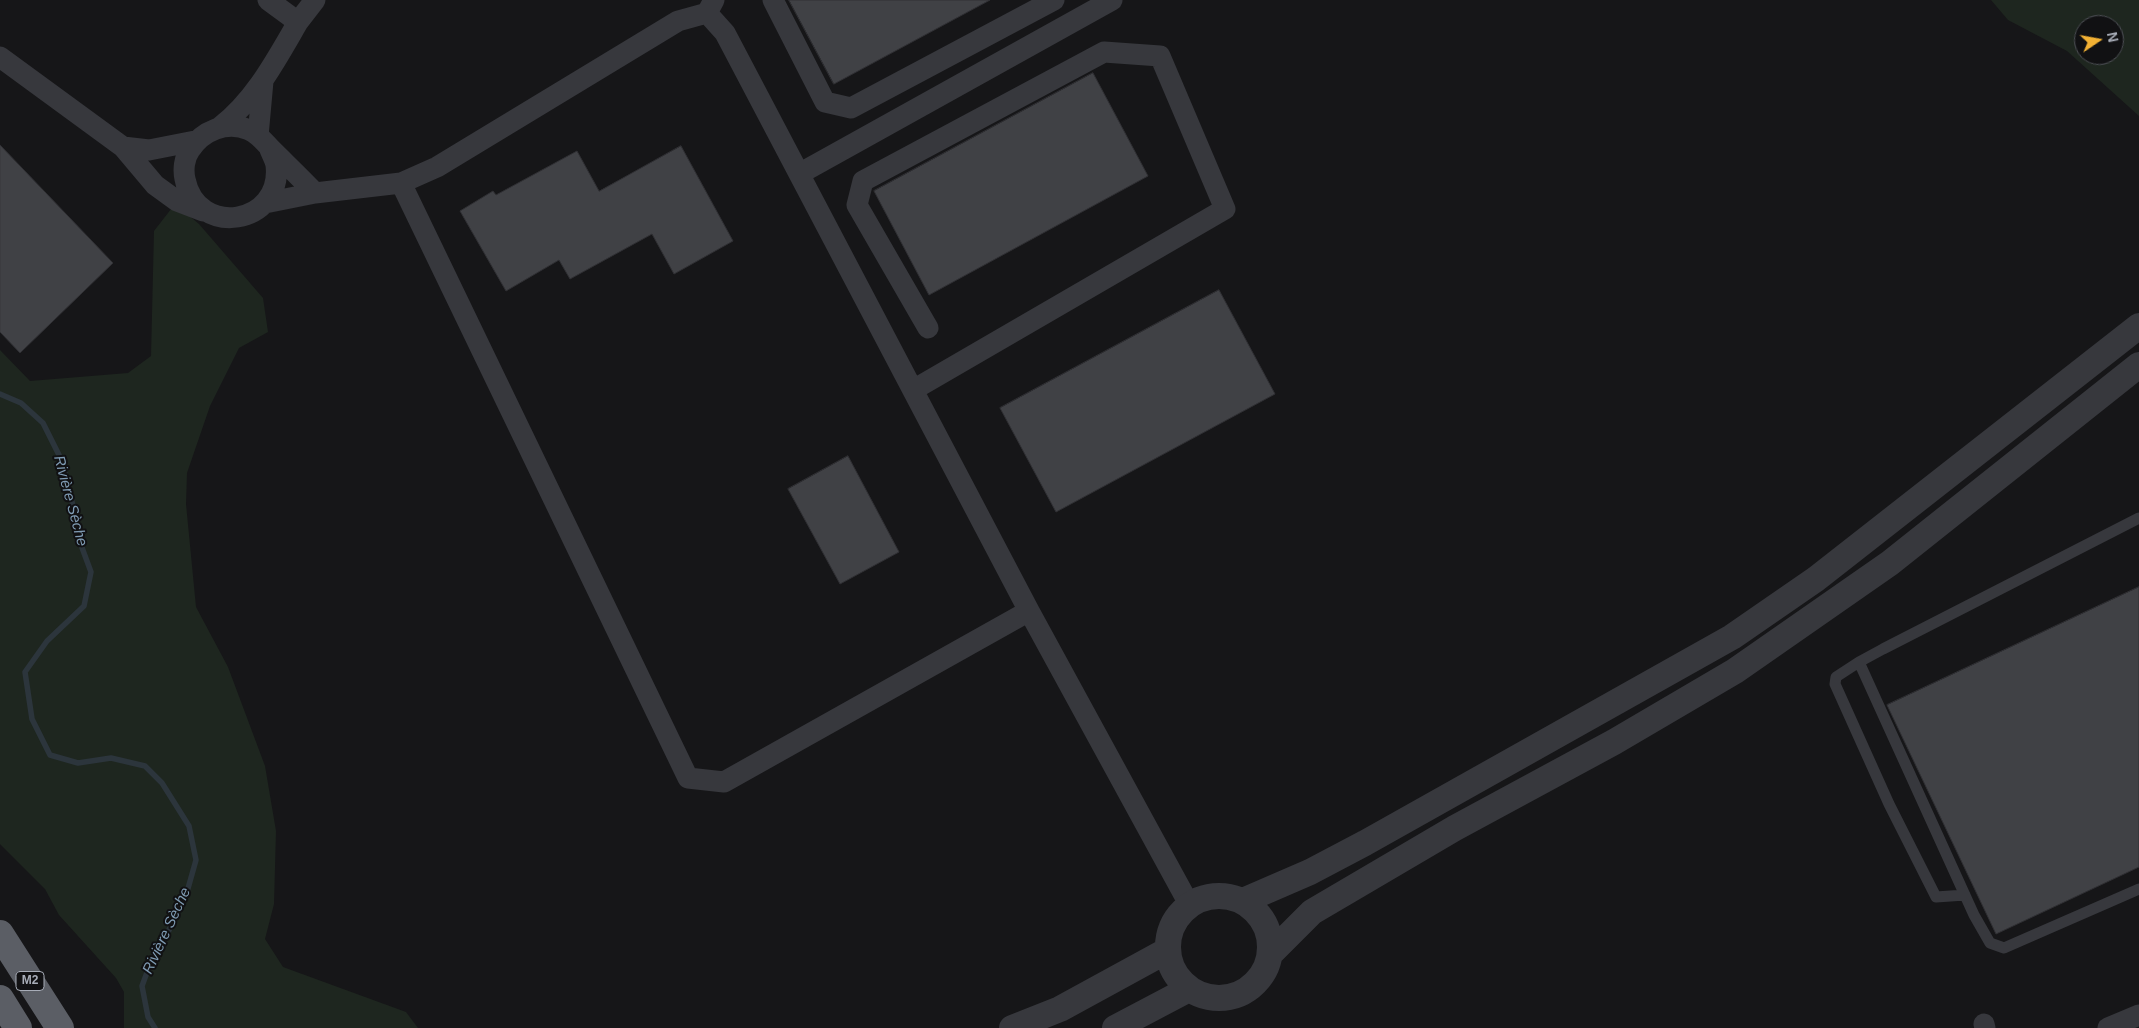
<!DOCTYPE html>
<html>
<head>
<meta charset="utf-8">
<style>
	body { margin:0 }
	#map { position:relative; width:2139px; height:1028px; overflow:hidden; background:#161618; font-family:Helvetica,sans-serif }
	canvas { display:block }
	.north { position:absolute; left:2074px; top:15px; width:50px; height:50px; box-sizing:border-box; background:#111113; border:1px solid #4d4f55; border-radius:50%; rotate:78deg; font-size:14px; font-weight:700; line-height:20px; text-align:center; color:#a8adb8 }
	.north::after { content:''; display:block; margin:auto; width:18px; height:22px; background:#f2b134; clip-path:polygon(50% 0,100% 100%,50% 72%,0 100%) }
</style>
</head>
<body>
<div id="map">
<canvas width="2139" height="1028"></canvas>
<div class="north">N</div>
</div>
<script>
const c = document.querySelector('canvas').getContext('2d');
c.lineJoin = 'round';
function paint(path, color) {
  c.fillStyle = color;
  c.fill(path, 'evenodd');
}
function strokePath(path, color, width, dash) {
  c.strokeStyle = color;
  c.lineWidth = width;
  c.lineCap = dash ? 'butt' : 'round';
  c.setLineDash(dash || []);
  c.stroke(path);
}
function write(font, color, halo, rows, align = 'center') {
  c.font = font + ' Helvetica,sans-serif';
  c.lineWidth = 4;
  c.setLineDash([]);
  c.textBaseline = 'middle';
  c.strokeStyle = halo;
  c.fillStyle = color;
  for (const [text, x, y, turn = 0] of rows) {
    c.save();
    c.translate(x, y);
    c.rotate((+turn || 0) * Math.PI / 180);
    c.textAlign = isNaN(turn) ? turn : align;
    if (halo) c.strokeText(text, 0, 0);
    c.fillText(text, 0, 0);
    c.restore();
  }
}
const green = new Path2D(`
	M1991 0H2139V116L2067 51 2008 20ZM2084 25H2114V55H2084Z
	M175 204 199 224 263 298 268 332 239 348 210 406 187 473 186 504 196 607 228 667 265 766 276 831 274 904 265 939 283 967 406 1012 418 1028H124V992L116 978 59 915 45 889 0 844V350L30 381 128 373 151 356 154 231Z`);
const stream = new Path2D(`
	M0 394 21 403 43 423 62 461 73 506 74 526 91 572 84 606 47 641 25 672 32 719 50 755 78 763 111 758 145 766 162 783 189 826 196 860 187 892 169 930 152 959 142 986 148 1017 155 1028`);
const building = new Path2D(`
	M789 0H990L834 84Z
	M1093 73 1148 176 929 295 874 191Z
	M0 145 113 263 20 353 0 332Z
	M681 146 733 241 674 274 652 234 570 279 559 260 506 291 460 211 493 191 496 195 577 151 599 191Z
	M1219 290 1275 394 1056 512 1000 408Z
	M848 456 899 552 840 584 788 489Z
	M2139 587V867L1996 934 1887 705Z`);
const service = new Path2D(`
	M1859 662 1974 915 1990 943 2004 948 2139 889
	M1965 895 1936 897 1889 804 1835 684 1836 677 1859 662 1883 649 2139 518`);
const minor = new Path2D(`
	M773 0 825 102 851 108 1054 0
	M707 13 725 33 1029 611 1189 904
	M298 22 315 0
	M0 57 123 147 155 185 177 201 203 211
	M220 127C255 100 276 60 298 22L268 0
	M258 136 263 81
	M123 147 149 150 195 141
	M269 147C271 153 275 159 276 165 283 225 197 239 185 179 183 170 184 158 190 150 202 131 227 120 249 130 259 134 265 143 272 150 286 164 301 178 315 193
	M799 174 1112 0
	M401 183 688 778 724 782 1029 611
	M265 203 315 193 401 183 437 167 678 21 707 13 714 0
	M913 390 1225 209 1160 56 1104 52 863 181 857 205 928 328
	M1984 1024 1985 1028
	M2108 1028 2139 1015`);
const tertiary = new Path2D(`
	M1168 947a51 51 0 1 1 102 0a51 51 0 1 1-102 0Z
	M1243 901 1310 872 1365 843 1732 637 1816 579 2139 326
	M1271 953 1312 912 1455 828 1614 742 1735 671 1890 563 2139 365
	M1012 1028 1060 1009 1168 950
	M1115 1028 1189 989`);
const trunk = new Path2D(`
	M0 934 60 1028
	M0 999 18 1028`);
const shields = [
	[30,981,28]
];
const shieldNames = [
	["M2",30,981]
];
const waterNames = [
	["Rivière Sèche",70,501,75],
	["Rivière Sèche",167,931,-65]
];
paint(green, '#1e261f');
strokePath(stream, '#2c353c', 5.5);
paint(building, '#404145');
strokePath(building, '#303034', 1);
strokePath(service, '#37383d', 11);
strokePath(minor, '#37383d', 21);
strokePath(tertiary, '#37383d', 26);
strokePath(trunk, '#5b5e65', 28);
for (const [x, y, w] of shields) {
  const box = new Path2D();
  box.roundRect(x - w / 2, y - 9.5, w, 19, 4);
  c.fillStyle = '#111113';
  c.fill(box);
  strokePath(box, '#a8adb8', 1);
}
write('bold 12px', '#a8adb8', null, shieldNames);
write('italic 15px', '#7f9bb3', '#111113', waterNames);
</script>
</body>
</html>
